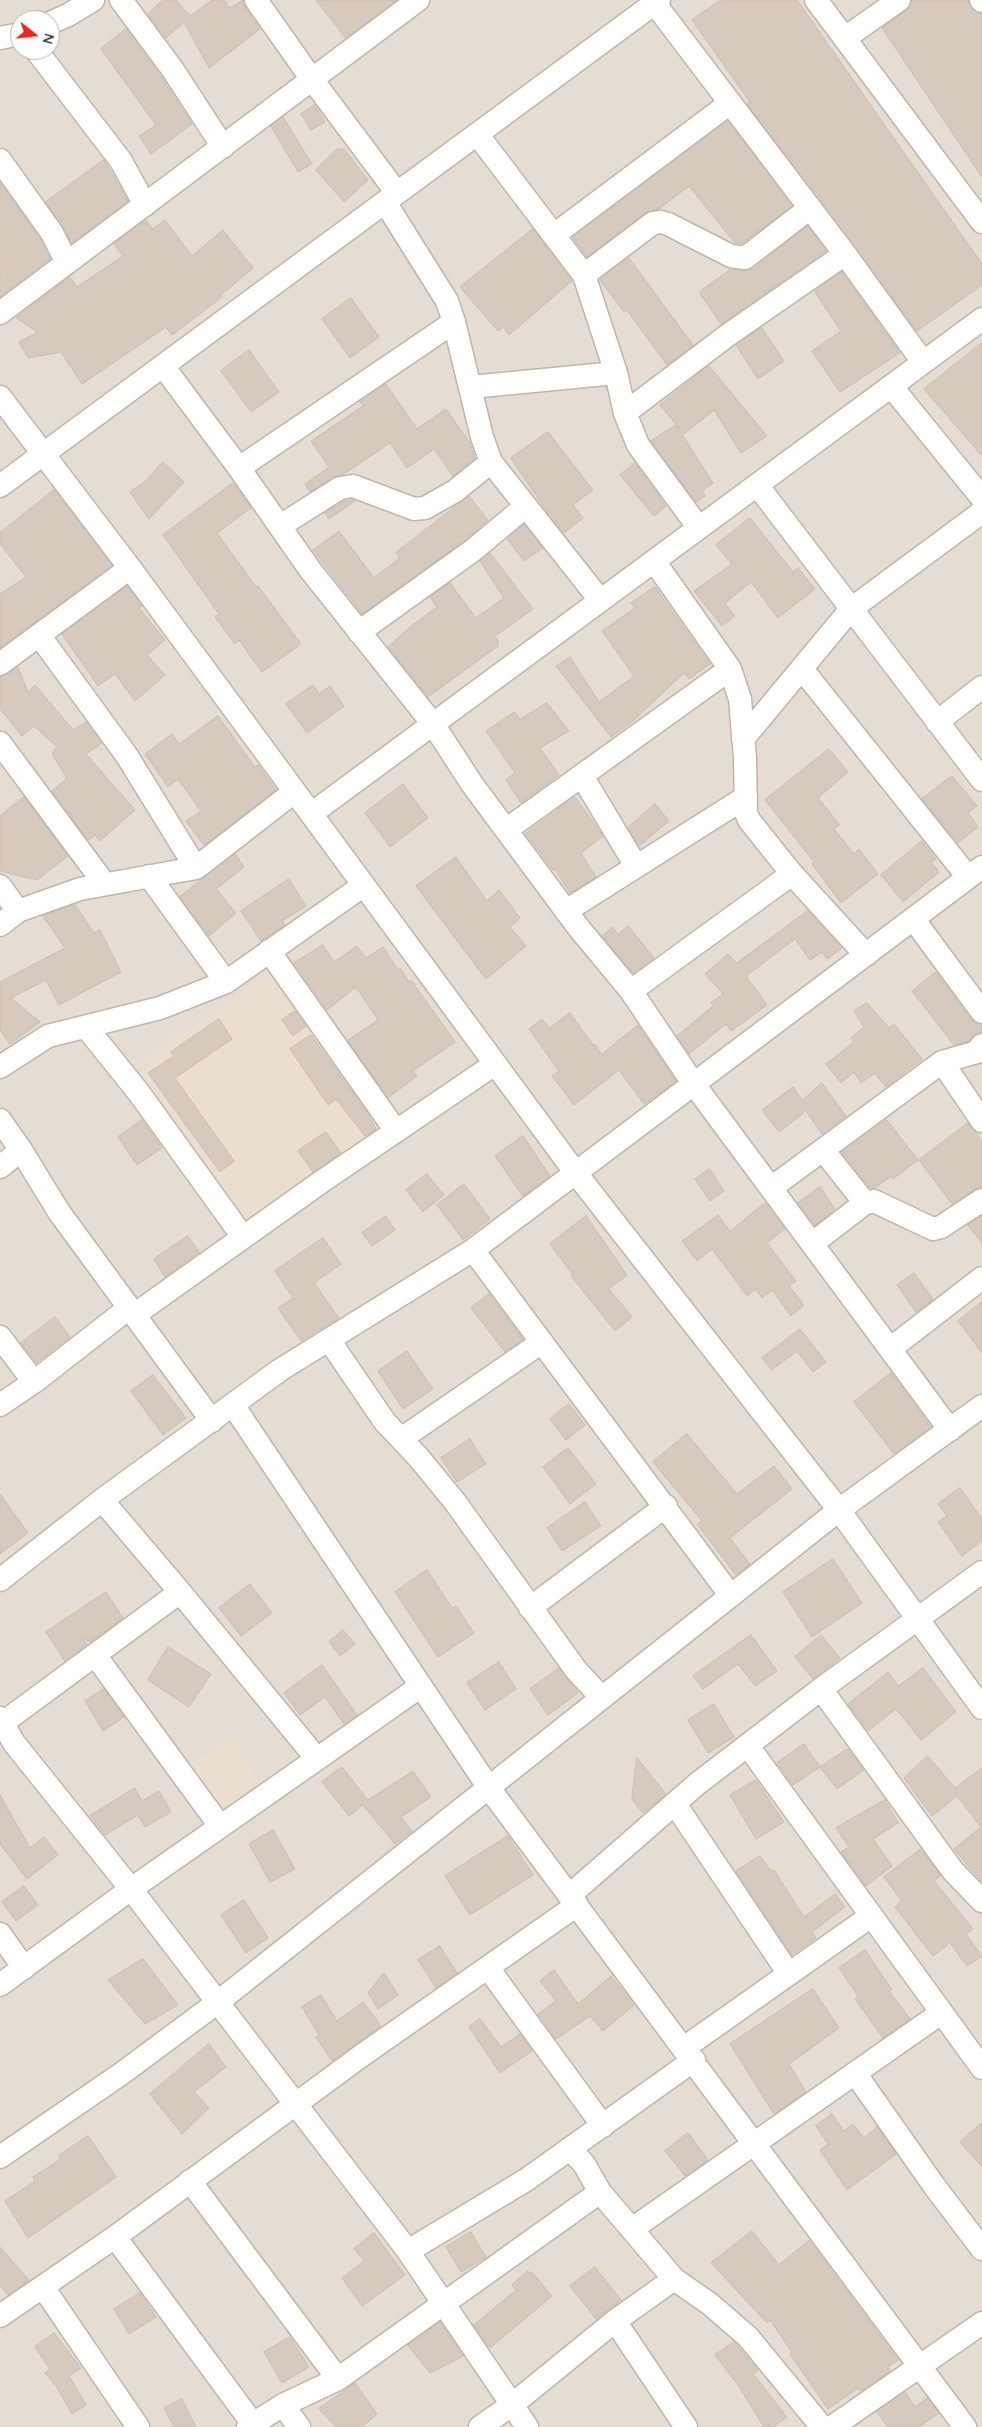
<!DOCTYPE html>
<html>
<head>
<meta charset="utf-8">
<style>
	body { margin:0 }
	#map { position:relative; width:982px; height:2427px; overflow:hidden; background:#f2ece5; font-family:Quicksand,sans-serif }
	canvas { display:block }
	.north { position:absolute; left:10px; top:10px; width:50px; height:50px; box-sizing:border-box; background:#fff; border:1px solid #b4b1ae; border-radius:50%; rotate:106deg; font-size:14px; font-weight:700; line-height:20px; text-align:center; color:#443c35 }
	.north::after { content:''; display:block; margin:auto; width:18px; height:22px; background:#f0211d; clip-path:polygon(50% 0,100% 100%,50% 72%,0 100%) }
</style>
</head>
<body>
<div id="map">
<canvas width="982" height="2427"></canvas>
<div class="north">N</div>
</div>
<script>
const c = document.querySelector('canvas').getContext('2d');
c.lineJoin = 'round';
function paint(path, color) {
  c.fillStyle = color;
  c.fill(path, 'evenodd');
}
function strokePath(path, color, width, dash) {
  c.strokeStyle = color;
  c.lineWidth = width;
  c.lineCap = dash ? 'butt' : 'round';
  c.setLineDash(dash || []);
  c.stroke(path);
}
const residential = new Path2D(`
	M0 0H982V2427H0ZM20 20H50V50H20Z`);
const education = new Path2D(`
	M274 969 385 1127 248 1225 136 1066Z
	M232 1739 265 1793 223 1820 189 1765Z`);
const building = new Path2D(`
	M163 0H176L190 16 212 0H224L230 8 243 0 245 8 260 29 209 68 184 22 166 38 148 14Z
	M316 0H396L346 38Z
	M721 0H797L982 264V285L917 331 747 104 750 102 692 20Z
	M912 0H968L973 10 982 14V177L882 28 907 10Z
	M126 29 162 78 192 124 151 154 139 136 156 125 101 49Z
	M315 105 325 122 311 130 301 114Z
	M283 117 312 164 298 172 271 126Z
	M728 121 792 206 741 244 735 243 689 186 659 209 645 213 587 257 573 238Z
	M337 149H344L368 180 344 202 316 170Z
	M104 160 128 201 72 243 46 202Z
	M0 183 41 240 50 259 0 297Z
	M146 220 153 229 165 220 192 256 223 230 253 268 221 295 222 297 172 335 166 327 82 384 61 352 28 358 19 342 38 332 16 318 70 277 77 287 123 256 114 244Z
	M808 226 826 251 721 324 699 292 731 269 744 271 753 269Z
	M533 229 572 281 509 335 503 327 498 331 460 287Z
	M629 258 693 345 667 365 627 310 624 312 600 280Z
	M842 272 900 353 840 392 812 351 841 331 814 291Z
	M351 298 379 337 350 358 322 319Z
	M762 328 784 361 758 379 736 345Z
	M982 343V456L924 389Z
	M249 350 279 392 251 412 221 371Z
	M709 366 767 436 741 453 714 410 684 434 660 405Z
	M386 384 417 429 446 409 470 443 475 458 453 476 434 449 407 468 390 443 344 474 333 477 310 492 305 484 329 467 311 441 363 406 360 402Z
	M676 425 713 483 702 491 705 496 696 502 651 441Z
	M548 432 593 490 573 505 583 518 564 533 543 506 511 458Z
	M163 462 184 482 149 519 130 492 146 481Z
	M635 463 666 506 654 516 620 475Z
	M233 483 251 508 217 533 256 587 258 586 301 644 262 672 239 640 235 644 215 617 219 614 163 535Z
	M54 490 112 565 0 648V594L26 577 0 544V533Z
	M469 496 488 520 464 541 362 614 313 550 339 531 374 578 400 558 396 553Z
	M352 500 355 501 329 519 325 513 345 501Z
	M750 518 793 572 798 568 815 589 778 618 751 582 725 603 735 616 722 626 694 591 732 564 716 545Z
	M524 525 543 548 524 561 507 539Z
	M490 553 533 609 495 636 498 640V646L428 697 388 647 411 626 437 607 430 597 450 583 476 618 504 598 480 561Z
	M127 586 142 606 139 608 165 640 147 655 165 675 135 701 115 674 98 686 62 634Z
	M655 587 710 664 689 679 684 673 634 720 611 737 556 666 570 657 599 702 634 676 602 631 635 608 631 603Z
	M18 667 28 692 35 685 73 730 86 722 102 743 86 754 135 810 100 841 95 835 88 840 52 791 67 778 52 754 57 747 34 726 22 736 0 709V677Z
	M313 685 319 694 330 686 344 706 307 733 286 704Z
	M547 703 569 731 540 748 559 775 521 803 506 780 515 773 486 731 514 712 520 719Z
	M218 716 255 767 258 765 276 790 204 845 186 821 201 811 178 779 168 787 145 754 172 734 179 744Z
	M829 749 848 772 818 798 840 825 834 829 854 854 859 849 878 874 841 903 812 864 815 863 765 800Z
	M952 776 977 806 968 813 978 827 958 843 922 799Z
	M403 784 428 818 390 847 365 813Z
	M24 797 68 856 37 880 0 871V816Z
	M575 797 603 836 581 853 596 877 570 893 555 869 553 870 526 834Z
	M655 804 669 821 639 846 628 828Z
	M922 841 936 859 931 862 939 872 903 902 881 875Z
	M235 854 244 867 216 889 236 913 209 936 180 897Z
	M456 857 487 901 499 890 520 918 510 927 526 946 486 979 416 886Z
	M289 879 306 906 282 921 285 925 261 941 241 911Z
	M75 905 94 933 100 930 121 972 59 1005 46 980 11 998 40 1022 10 1044 0 1030V982L65 948 43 916Z
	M808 911 842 948 827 959 822 952 810 960 795 939 746 976 767 1005 731 1031 726 1024 689 1054 677 1036 713 1006 711 1003 723 994 705 974 728 954 736 963Z
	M628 926 654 958 633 973 602 936 612 927 618 934Z
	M323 945 334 962 357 946 366 958 383 947 398 970 400 968 409 982 411 980 455 1042 413 1071 417 1076 388 1098 348 1040 378 1020 356 987 327 1010 294 963Z
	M936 972 971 1020 982 1025V1032L976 1033 969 1041 954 1045 912 991Z
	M867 1003 889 1028 894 1024 922 1059 886 1087 875 1073 861 1083 854 1072 841 1083 826 1064 854 1042 851 1038 864 1027 854 1011Z
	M295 1011 306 1026 293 1036 282 1020Z
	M570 1013 593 1045 594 1044 602 1054 638 1025 676 1081 644 1104 619 1070 574 1105 552 1076 559 1071 529 1029 542 1019 549 1028Z
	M219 1019 232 1039 175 1078 234 1161 220 1172 148 1073 174 1056 171 1052Z
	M311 1035 368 1114 376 1129 365 1136 336 1099 328 1105 290 1049Z
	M822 1083 846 1116 822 1134 806 1111 779 1132 762 1110 793 1087 802 1100Z
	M142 1120 162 1148 137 1165 118 1137Z
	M887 1120 918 1160 893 1179 891 1176 875 1188H870L842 1152Z
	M968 1123 982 1141V1187L975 1189 952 1204 919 1160Z
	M326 1132 341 1153 313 1172 298 1151Z
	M523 1136 550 1176 523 1196 495 1156Z
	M710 1169 724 1191 710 1201 695 1179Z
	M427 1174 444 1195 423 1212 406 1190Z
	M464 1184 490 1219 463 1240 437 1205Z
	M820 1187 835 1209 815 1225 798 1203Z
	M765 1203 785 1229 767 1243 796 1281 789 1286 804 1305 791 1316 772 1290 762 1298 756 1289 747 1296 712 1249 697 1261 682 1241 718 1215 730 1231Z
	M386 1216 395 1230 372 1246 362 1233Z
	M586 1216 627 1275 609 1289 632 1317 615 1331 571 1276 573 1275 550 1244Z
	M982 1216V1243L968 1225Z
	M188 1236 199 1252 165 1277 154 1259Z
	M323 1238 341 1264 314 1283 339 1318 301 1341 278 1308 293 1298 275 1271Z
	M914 1273 933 1299 916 1312 897 1285Z
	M489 1294 523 1339 505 1352 471 1308Z
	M982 1302V1353L958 1321Z
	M55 1317 70 1337 36 1363 21 1343Z
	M800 1329 826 1362 813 1372 797 1351 772 1370 762 1358Z
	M407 1351 433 1389 403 1409 378 1371Z
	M891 1373 931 1427 894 1454 854 1402Z
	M153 1375 186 1418 163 1435 131 1391Z
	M569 1404 585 1425 566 1440 550 1419Z
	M687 1434 737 1494 774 1466 792 1489 730 1538 750 1564 736 1575 697 1524 702 1521 653 1462Z
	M470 1439 486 1464 457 1482 441 1458Z
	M568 1448 596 1484 570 1504 543 1467Z
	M960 1488 982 1519V1541L962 1556 938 1522 947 1516 938 1504Z
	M0 1494 28 1533 0 1554Z
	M585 1502 601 1526 562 1551 547 1528Z
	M833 1559 862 1603 812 1637 783 1592Z
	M427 1570 452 1608 456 1606 474 1633 438 1657 395 1592Z
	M250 1584 272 1613 241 1636 219 1608Z
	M106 1592 123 1618 90 1642 83 1638 87 1644 65 1661 46 1632Z
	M343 1630 355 1644 340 1656 329 1642Z
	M751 1635 777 1671 755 1686 738 1664 703 1689 693 1676Z
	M821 1635 840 1658 813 1679 795 1657Z
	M168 1647 211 1674 189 1707 148 1680Z
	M499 1662 516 1689 485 1710 467 1683Z
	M322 1665 357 1715 344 1724 325 1697 300 1715 284 1693Z
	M559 1668 578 1693 548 1715 530 1689Z
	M923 1668 956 1712 921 1740 896 1709 868 1731 848 1704 888 1672 898 1686Z
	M104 1689 124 1717 103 1731 85 1701Z
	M714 1704 734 1737 708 1753 688 1720Z
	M804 1744 820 1767 793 1785 777 1763Z
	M848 1749 864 1770 837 1789 820 1767Z
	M928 1756 955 1788 982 1768V1882L954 1849 981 1827 957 1796 932 1816 904 1778Z
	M637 1758 666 1794 643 1813 632 1799Z
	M342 1767 368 1800 413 1771 431 1797 401 1817 412 1831 395 1844 363 1805 349 1816 322 1782Z
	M756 1780 784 1822 756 1839 730 1795Z
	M135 1788 142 1801 159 1791 171 1812 145 1827 138 1815 105 1835 90 1816Z
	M0 1795 30 1848 44 1837 58 1855 27 1879 0 1844Z
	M885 1800 898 1823 873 1839 892 1866 866 1886 841 1852 849 1847 836 1828Z
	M273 1830 295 1869 270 1882 249 1844Z
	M508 1836 533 1875 470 1915 445 1876Z
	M921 1849 941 1876 934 1881 973 1929 966 1934 982 1956 967 1966 950 1943 933 1956 895 1907 902 1901 884 1877Z
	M760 1856 771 1871 774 1870 804 1917 835 1894 845 1907 812 1932 816 1938 792 1955 736 1871Z
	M24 1886 38 1905 16 1921 2 1902Z
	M244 1900 268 1938 246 1953 221 1915Z
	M440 1946 457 1973 436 1988 418 1960Z
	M865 1950 892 1990 889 1991 910 2019 883 2038 855 1999 858 1996 839 1968Z
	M143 1959 178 2005 145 2024 108 1980Z
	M554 1970 578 2004 611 1976 634 2005 603 2031 590 2016 556 2039 538 2014 556 2001 540 1981Z
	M384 1973 398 1995 378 2009 368 1993Z
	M813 1989 839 2028 789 2064 806 2092 774 2114 730 2044Z
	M321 1995 337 2021 363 2002 381 2026 332 2061 316 2037 319 2035 302 2007Z
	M480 2019 501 2047 520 2034 532 2051 500 2073 469 2027Z
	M209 2044 226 2067 194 2092 209 2108 182 2134 150 2094Z
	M832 2114 844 2131 853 2124 864 2138 877 2127 896 2154 847 2190 820 2150 828 2144 816 2126Z
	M982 2123V2167L960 2142Z
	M688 2133 708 2160 685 2176 665 2151Z
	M88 2136 116 2177 28 2238 5 2201 35 2181 33 2177 61 2159 59 2156Z
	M752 2231 779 2265 809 2240 898 2360 888 2367 890 2371 861 2391 858 2388 828 2409 790 2354 792 2352 770 2320 767 2323 711 2263Z
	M471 2232 486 2257 461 2272 446 2247Z
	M374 2233 405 2275 362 2306 342 2278 364 2261 354 2249Z
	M0 2247 29 2280 8 2295 0 2285Z
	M595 2267 621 2300 596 2319 570 2286Z
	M528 2271 530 2274 532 2272 552 2296 490 2348 474 2325 516 2290 512 2285Z
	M140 2293 156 2317 129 2334 114 2309Z
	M440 2322 463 2356 430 2373 408 2345Z
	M54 2333 81 2368 69 2376 86 2405 72 2414 56 2386 45 2373 50 2369 35 2347Z
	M290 2337 309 2367 282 2383 264 2352Z
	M734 2342 758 2370 753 2374 787 2417 773 2427H764L738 2385 715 2355Z
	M355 2383 377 2414 362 2427H336L319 2409Z
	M905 2392 915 2407 927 2398 939 2413 919 2427H888L877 2412Z
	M182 2399 196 2427H174L164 2408Z`);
const minor = new Path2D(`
	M121 0 173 70 223 147
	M256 0 311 78 397 193
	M652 0 845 254 923 362
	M816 0 982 222
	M981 0 982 1
	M50 23 68 15 93 0
	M0 38 20 34
	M845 38 899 0
	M36 50 121 161 145 205
	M477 134 584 275 616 373 625 413 638 445 699 528
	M0 160 52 233 67 263
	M385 202 447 301 454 322 482 437 491 462 600 600
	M554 235 730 103
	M584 275 653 223 661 222 668 224 731 256 745 258 810 208
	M0 313 418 0
	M163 366 239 468 311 571 433 724 472 784 578 927 631 991 693 1083 950 1430
	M891 386 982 498
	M471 387 616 373
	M0 397 130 568 575 1172 839 1510 982 1708
	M625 413 728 335 845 254
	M239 468 454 322
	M757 485 982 780
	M0 486 659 0
	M280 526 340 488 353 486 414 509 425 508 455 491 491 462
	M654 561 730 669 740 699 745 758 746 813 749 820 792 874 866 955
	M359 632 472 551 526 506
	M39 635 127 756 196 868
	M0 664 130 568
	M802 669 968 877
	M937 722 982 687
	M743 739 851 609 982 512
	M0 743 104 883
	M582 776 636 866
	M311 814 982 319
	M506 830 730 669
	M149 876 226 982
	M0 886 18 911
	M566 911 746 797
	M914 920 982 1012
	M0 925 18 911 80 889 196 868 294 792
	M269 951 396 1131
	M631 991 792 874
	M86 1027 139 1093 243 1237
	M942 1062 982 1121
	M0 1067 48 1036 160 1008 226 982 364 885
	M0 1120 21 1150 59 1212 212 1421
	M823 1150 865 1203
	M0 1167 21 1150
	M771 1188 942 1062 977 1052 982 1045
	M813 1243 865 1203 874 1201 933 1229 941 1227 982 1200
	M473 1250 731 1596
	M134 1315 321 1182 495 1064
	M0 1337 34 1382
	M329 1340 385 1422 419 1458 455 1502 576 1670 602 1698
	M890 1349 982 1278
	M0 1405 34 1382 129 1308
	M233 1405 489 1788 965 2427
	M401 1439 542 1342
	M0 1580 102 1500 280 1370 473 1250 982 867
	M530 1608 666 1506
	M95 1655 220 1826
	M821 1689 953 1871 982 1901
	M0 1718 14 1743 131 1889 408 2251 527 2427
	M4 1722 180 1592
	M748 1746 982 2068
	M317 1759 421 1686
	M675 1804 789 1974
	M570 1895 697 1784 821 1689 982 1572
	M0 1934 24 1968
	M488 1968 603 2126
	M0 1985 131 1889 317 1759 180 1592 102 1500
	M684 2048 871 1916
	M855 2073 935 2187 982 2249
	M570 2149 584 2164 600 2192 674 2279 710 2304 748 2337 822 2427
	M0 2157 121 2074 218 2002 839 1510 982 1406
	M190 2181 338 2379
	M632 2229 941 2013
	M115 2237 253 2424
	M408 2251 526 2180 694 2060
	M43 2287 138 2427
	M0 2316 115 2237 361 2056 577 1905
	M615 2321 686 2427
	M283 2405 299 2427
	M248 2427 283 2405 338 2379 600 2192
	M480 2427 513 2404 615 2321 674 2279
	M832 2427 982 2323`);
paint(residential, '#e5ddd3');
paint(education, '#eadfcf');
paint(building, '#d6c9be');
strokePath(building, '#cdbdae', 1);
strokePath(minor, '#c0b5ab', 25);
strokePath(minor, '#fff', 22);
</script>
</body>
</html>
